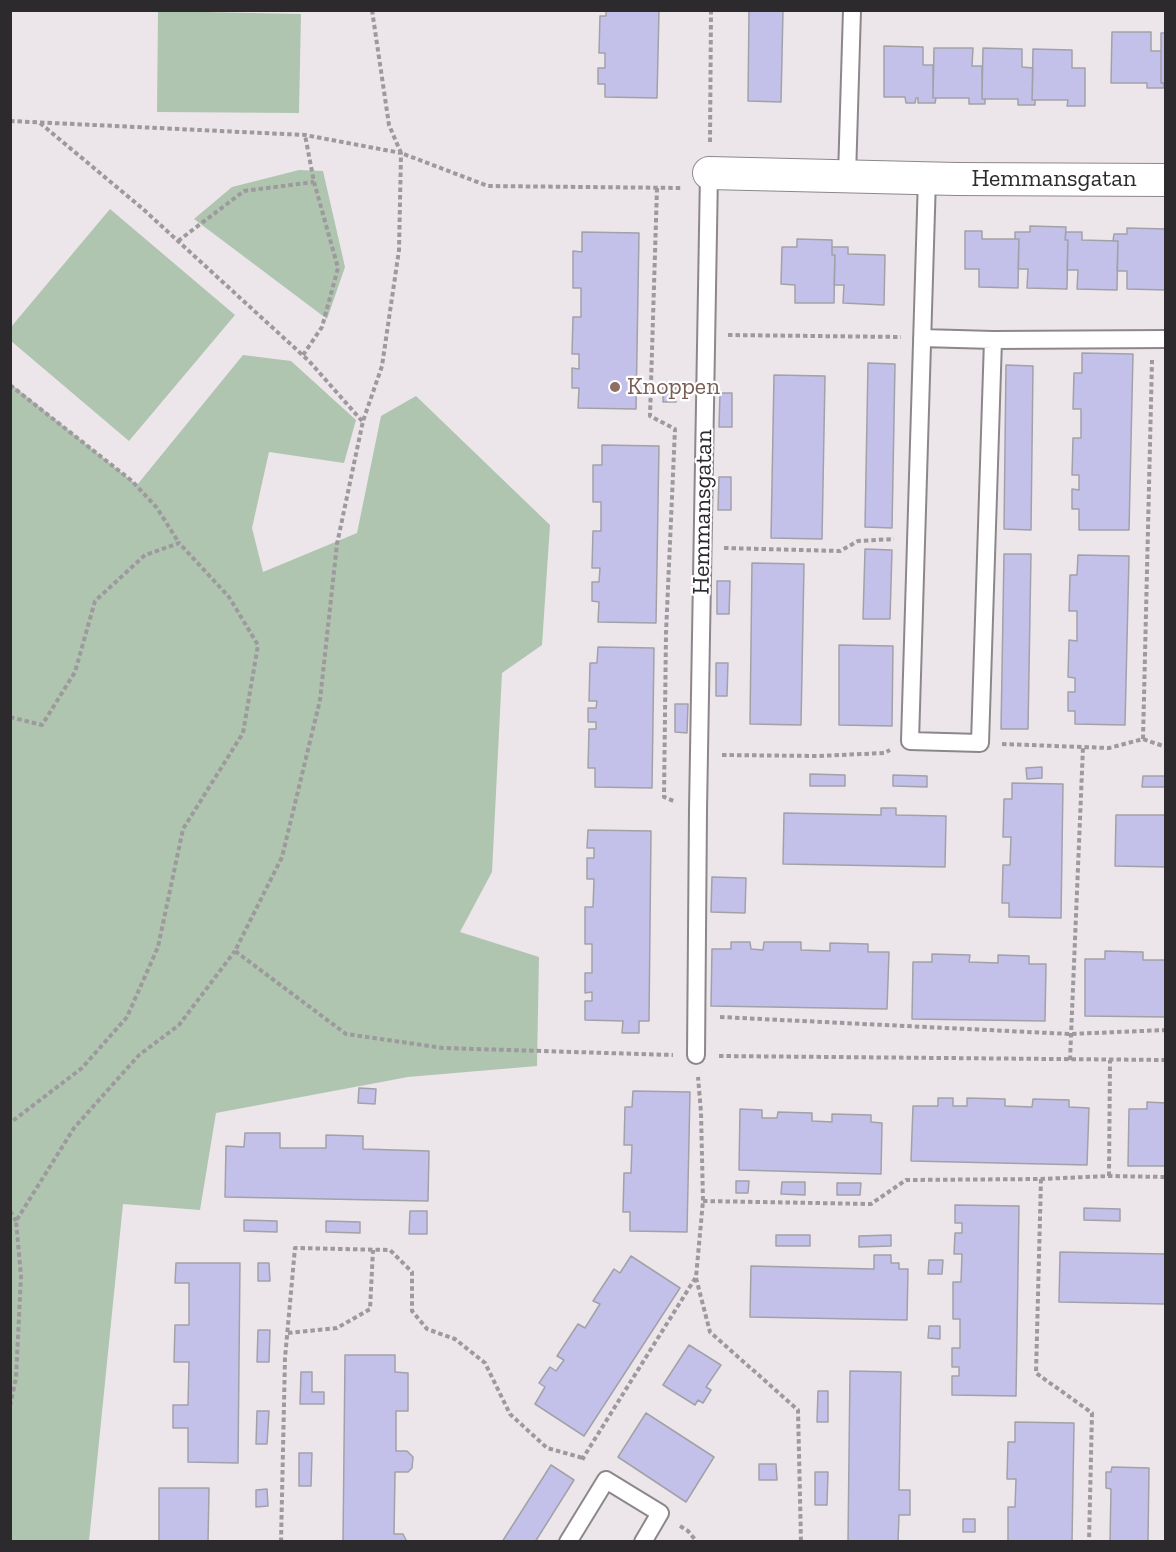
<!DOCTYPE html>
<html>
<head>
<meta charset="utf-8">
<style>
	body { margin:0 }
	#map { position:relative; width:1176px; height:1552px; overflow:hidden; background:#ece6eb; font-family:"Zilla Slab",serif }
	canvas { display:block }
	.frame { position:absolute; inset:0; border:12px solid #2c2a2c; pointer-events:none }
</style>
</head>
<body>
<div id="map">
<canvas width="1176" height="1552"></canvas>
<div class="frame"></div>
</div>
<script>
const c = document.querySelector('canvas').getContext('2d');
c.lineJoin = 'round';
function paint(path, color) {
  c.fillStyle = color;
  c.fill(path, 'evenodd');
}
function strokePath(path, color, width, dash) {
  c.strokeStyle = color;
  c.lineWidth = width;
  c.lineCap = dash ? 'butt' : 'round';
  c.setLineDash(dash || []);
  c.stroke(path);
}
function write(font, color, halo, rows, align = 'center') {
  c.font = font + ' "Zilla Slab",serif';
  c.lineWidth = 4.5;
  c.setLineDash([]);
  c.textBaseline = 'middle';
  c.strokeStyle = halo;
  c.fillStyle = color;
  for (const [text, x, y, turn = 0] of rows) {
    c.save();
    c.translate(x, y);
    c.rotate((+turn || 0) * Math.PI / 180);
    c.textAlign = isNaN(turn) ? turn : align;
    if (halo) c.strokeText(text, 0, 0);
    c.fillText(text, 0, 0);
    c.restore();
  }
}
const green = new Path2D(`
	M158 11 301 14 299 113 157 112Z
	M299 170 323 171 345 267 327 319 194 219 232 187Z
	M110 209 235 315 129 441 11 341V327Z
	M243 355 291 361 356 420 344 463 269 452 252 528 263 572 357 533 381 416 416 396 550 525 542 645 502 673 492 872 460 932 539 957 537 1066 408 1077 216 1113 200 1210 123 1204 89 1541H11V384L137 485Z`);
const building = new Path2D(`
	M606 10H659L657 98 605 97V84H598V68H605V53H599L600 16H606Z
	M749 10H783L781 102 748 101Z
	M1112 32H1151V51H1161V83H1164V88H1147V83H1111Z
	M1161 33H1166V84L1161 83Z
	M884 46 923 47V65H933V98H936L935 103H918V98H916L915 103H906L905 97H884Z
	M934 48H973L972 66H982V99H985V104H969V98H933Z
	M983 48 1022 49V67L1033 68 1032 100H1035V105H1018V99H982Z
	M1033 49 1072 50V68H1085V106H1067L1068 100H1032Z
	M1030 226 1066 227 1065 240H1068L1067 289 1027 288 1028 269H1018L1019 239H1015V232H1030Z
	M1127 228 1166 229V290L1127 289V271H1117L1118 241H1113L1114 234H1127Z
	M965 231H982V239H1019L1018 288 979 287V269H965Z
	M582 232 639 233 636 409 578 408 579 388H572V368L579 369V354H572L573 317H581V288H573V251L582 252Z
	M1066 232H1082V240L1118 241 1117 290 1077 289 1078 270H1067L1068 240H1065Z
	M797 239 832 240V255H835L834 303H795V285L781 284 782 247H797Z
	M832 247H848V254L885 255 884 305 843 303 844 285H834L835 255H832Z
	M1082 353 1133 354 1129 530H1079V509H1072V489L1079 490V475H1072L1073 438H1081V409H1073L1074 373H1082Z
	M868 363 895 364 892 528 865 527Z
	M1006 365 1033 366 1031 530 1004 529Z
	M774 375 825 376 822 539 771 538Z
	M663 382 676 383V402H663Z
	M720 393H732V427H719Z
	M602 445 659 446 656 623 598 622 599 602 592 601V582H599L600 568H592L593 531H601V502H593V465H602Z
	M719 477H731V510H718Z
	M865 549 892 550 890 619H863Z
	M1004 554H1031L1028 729H1001Z
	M1078 555 1129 556 1125 725 1075 724V711H1068V692H1075V678L1068 677 1069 640 1077 641V611H1069L1070 575H1077Z
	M752 563 804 564 801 725 750 724Z
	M717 581H730L729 614H717Z
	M839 645 893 646 892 726 839 725Z
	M598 647 654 648 652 788 595 787V768H588L589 729H596V722H588V708H596L597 701H589L590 663H597Z
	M716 663H728L727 696H716Z
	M675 704H688L687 733 675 732Z
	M1042 767V778L1027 779 1026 768Z
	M810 774 845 775V786H810Z
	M893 775 927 776V787L893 786Z
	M1143 776H1166V787H1142Z
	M1012 783 1063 784 1061 918 1009 917V903H1002L1003 865H1010L1011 837H1003L1004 799H1012Z
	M881 808H896V815L946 816 945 867 783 864 784 813 881 815Z
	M1116 815H1166V867L1115 866Z
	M588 830 651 831 649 1021H639V1033H622L623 1021 585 1020V1001H592V992L585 993V973H592V944H585V907H593L594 879H587V858H594V848H587Z
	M712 877 746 878 745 913 711 912Z
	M731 942H750L751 949 763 950 764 942H801V950L830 951V943L868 944V952H889L887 1009 711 1006 712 949H731Z
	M1105 951 1143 952V960H1166V1017L1085 1016V959H1105Z
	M932 954 970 955 969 962 998 963V955L1029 956V964H1046L1045 1021 912 1019 913 962H932Z
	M359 1088 376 1089 375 1104 358 1103Z
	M633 1091 690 1092 687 1232 630 1231V1212H623L624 1173H631L632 1145H624L625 1107H632Z
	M938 1098H953V1106H967V1098L1005 1099V1106L1032 1107 1033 1099 1069 1100V1107L1089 1108 1087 1165 911 1161 913 1106H938Z
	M1147 1102 1166 1103V1166H1128L1129 1109H1147Z
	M740 1109 762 1110V1118H777L778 1112 812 1113V1121L832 1122V1114L871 1115V1122L882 1123 881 1174 739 1170Z
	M245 1133H280V1148H326V1135L363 1136V1149L429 1151 428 1201 225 1197 226 1146 244 1147Z
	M736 1181H749L748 1193H736Z
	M782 1182H805V1195L781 1194Z
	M837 1183H861L860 1195H837Z
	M955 1205 1019 1206 1016 1396 952 1395V1376H959V1367H952V1348H960V1319H953V1282H961L962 1254H954L955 1233H962V1223H955Z
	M1084 1208 1120 1209V1221L1084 1220Z
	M410 1211H427V1234H409Z
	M244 1220 277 1221V1232L244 1231Z
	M326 1221 360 1222V1233L326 1232Z
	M776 1235H810V1246H776Z
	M891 1235V1246L859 1247V1236Z
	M1060 1252 1166 1254V1304L1059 1302Z
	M874 1255H891V1263H899V1269H908L907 1320 750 1317 751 1266 874 1269Z
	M631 1256 680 1288 584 1436 535 1404 545 1387 539 1383 550 1367 556 1371 564 1360 557 1356 578 1324 585 1328 600 1304 593 1301 614 1269 620 1273Z
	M929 1260H943L942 1274H928Z
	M176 1263H240L238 1463 188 1462V1428H173V1405H188L189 1362H174L175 1325H189V1283H175Z
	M258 1263H269L270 1281H258Z
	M929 1326H940V1339L928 1338Z
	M258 1330H270L269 1362H257Z
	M689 1345 721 1365 706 1387 711 1390 703 1403 698 1400 695 1405 663 1385Z
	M345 1355H395V1372L408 1373V1411H396V1451H407L413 1457 412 1468 408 1472H395L394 1534H403L407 1542H343Z
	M850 1371 901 1372 899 1490H910V1515H899L898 1542H848Z
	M301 1372H312V1392H324V1404H300Z
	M818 1391H828V1422H817Z
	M257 1411H269L267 1444H256Z
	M646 1413 714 1457 686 1502 618 1457Z
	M1015 1422 1074 1423 1072 1542H1008V1507H1015L1016 1479H1007L1008 1442H1015Z
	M299 1453H312L311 1486H299Z
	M759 1464H776L777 1480H759Z
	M551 1465 574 1480 535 1542H502Z
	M1112 1467 1149 1468 1148 1542H1110L1111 1489 1106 1488V1472H1111Z
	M815 1472H828L827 1505H815Z
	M159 1488H209L208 1542H159Z
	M267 1489 268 1506 256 1507V1490Z
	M963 1519H975V1532H963Z`);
const path = new Path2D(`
	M372 10 389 125 401 153 488 186 683 188
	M1033 10H1083
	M10 121 305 135 401 153 399 250 382 366 363 421 337 544 320 700 282 857 235 951 346 1034 443 1048 673 1055
	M40 123 143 209 309 361 362 421
	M710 142 711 10
	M657 188 650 416 675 429 666 633 664 797 676 802
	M178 241 244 191 314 182
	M728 335 901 337
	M303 355 322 327 338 268 314 182 305 135
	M10 385 132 481 157 508 179 543
	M724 548 840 551 858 541 894 539
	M10 717 42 725 75 672 95 601 145 555 179 543 229 597 258 645 243 733 183 829 158 947 127 1017 82 1068 10 1123
	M1143 739 1152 360
	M1002 744 1109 748 1143 739 1166 747
	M722 755 818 756 884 753 890 750
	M720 1017 1070 1034 1166 1030
	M719 1056 1166 1060
	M1070 1060 1083 747
	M1109 1176 1110 1060
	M1041 1179 1036 1373 1092 1413 1089 1542
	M703 1201 871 1204 906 1180 1041 1179 1109 1176 1166 1177
	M10 1211 16 1221
	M696 1278 710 1332 798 1410 801 1542
	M288 1333 337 1328 370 1309 373 1250
	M10 1406 16 1378 21 1276 16 1221 74 1128 139 1055 179 1025 235 951
	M585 1459 583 1458 696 1277 703 1201 701 1112 698 1077
	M680 1526 688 1531 697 1542
	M281 1542 285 1358 295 1248 390 1250 412 1272V1311L427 1329 455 1339 485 1363 510 1414 547 1448 583 1458`);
const lane = new Path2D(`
	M847 176 852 10
	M922 338 993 340 980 743 910 741C916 553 921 366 927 178
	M993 340 1166 339
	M696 1055 698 810 709 173
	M568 1542 606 1480 660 1513 643 1542`);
const street = new Path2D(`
	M709 173 956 179 1166 180`);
const markers = [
	[615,387,6,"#8d6e63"]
];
const streetNames = [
	["Hemmansgatan",1054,179],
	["Hemmansgatan",703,512,-89]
];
const educationNames = [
	["Knoppen",627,387]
];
paint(green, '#afc5b0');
paint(building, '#c3c1ea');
strokePath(building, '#a2a1a8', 1.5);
strokePath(lane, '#8c878b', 20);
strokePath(street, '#8c878b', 34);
strokePath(path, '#9d999d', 4, [4.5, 3]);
strokePath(lane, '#fff', 16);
strokePath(street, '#fff', 32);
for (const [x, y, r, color] of markers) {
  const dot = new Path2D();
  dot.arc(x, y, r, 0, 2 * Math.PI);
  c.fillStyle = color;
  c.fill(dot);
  strokePath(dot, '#fff', 2);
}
write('24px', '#2c2a2c', '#fff', streetNames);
write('24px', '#785e54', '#fff', educationNames, 'left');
</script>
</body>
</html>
